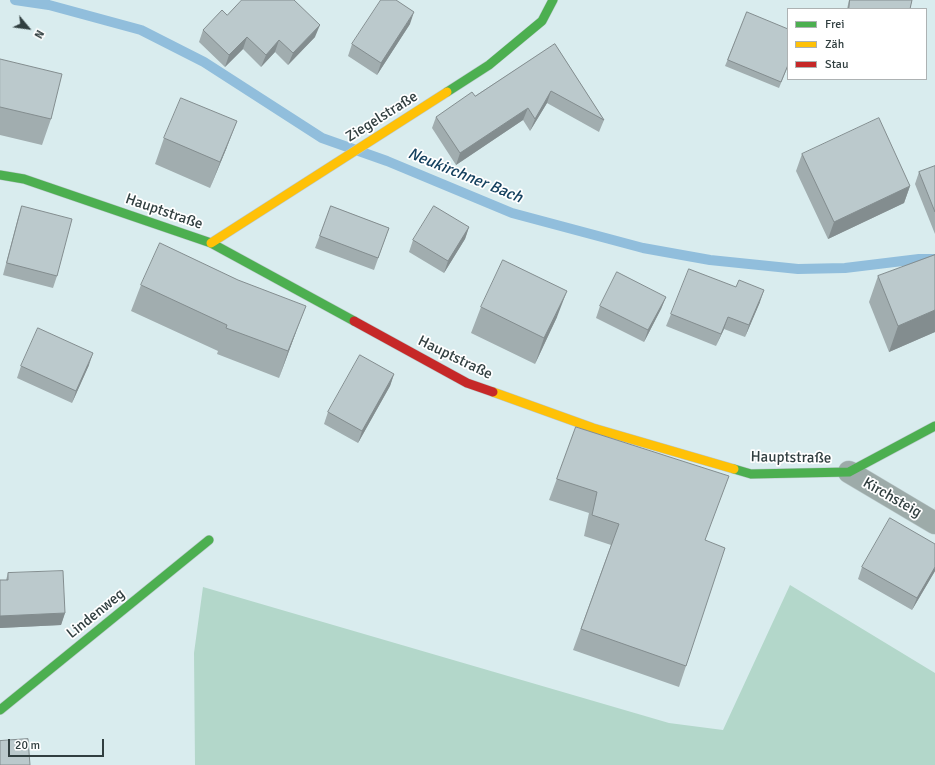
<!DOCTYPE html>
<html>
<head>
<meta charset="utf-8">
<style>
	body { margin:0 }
	#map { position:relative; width:935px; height:765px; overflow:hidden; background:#d9ecee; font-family:Signika,sans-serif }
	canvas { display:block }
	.legend { position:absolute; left:787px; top:8px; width:140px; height:72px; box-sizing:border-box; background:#fff; border:1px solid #adb2b3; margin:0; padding:5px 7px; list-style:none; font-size:12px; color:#313f40 }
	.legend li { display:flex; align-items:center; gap:8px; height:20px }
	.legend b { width:20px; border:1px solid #adb2b3 }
	.north { position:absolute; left:8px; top:8px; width:40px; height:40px; -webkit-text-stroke:3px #fff; paint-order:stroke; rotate:119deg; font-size:11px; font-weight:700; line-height:16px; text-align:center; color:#313f40 }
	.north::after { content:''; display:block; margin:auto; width:14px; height:18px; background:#313f40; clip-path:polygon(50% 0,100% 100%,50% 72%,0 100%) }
	.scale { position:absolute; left:8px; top:739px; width:96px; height:18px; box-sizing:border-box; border:2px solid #313f40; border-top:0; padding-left:5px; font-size:12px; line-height:14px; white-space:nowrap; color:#313f40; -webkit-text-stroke:3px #fff; paint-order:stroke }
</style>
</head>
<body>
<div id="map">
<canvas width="935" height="765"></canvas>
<ul class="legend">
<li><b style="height:5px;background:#4caf50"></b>Frei</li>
<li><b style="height:5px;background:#ffc107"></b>Zäh</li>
<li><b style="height:5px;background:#c62828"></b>Stau</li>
</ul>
<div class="north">N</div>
<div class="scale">20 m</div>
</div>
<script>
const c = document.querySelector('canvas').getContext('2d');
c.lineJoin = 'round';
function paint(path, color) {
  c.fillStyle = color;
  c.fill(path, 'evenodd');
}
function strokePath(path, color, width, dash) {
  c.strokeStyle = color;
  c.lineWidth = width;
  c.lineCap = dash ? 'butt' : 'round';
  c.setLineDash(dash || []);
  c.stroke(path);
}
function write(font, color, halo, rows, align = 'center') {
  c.font = font + ' Signika,sans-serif';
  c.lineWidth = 3.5;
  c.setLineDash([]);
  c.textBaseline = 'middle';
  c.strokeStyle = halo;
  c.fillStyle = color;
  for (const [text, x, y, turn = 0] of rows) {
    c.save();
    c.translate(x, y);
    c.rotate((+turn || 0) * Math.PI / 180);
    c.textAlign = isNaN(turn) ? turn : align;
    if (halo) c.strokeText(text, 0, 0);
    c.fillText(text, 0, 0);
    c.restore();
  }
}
const green = new Path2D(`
	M790 585 935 673V765H195L194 653 203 587 669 723 723 730Z`);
const stream = new Path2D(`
	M15 0 49 5 141 30 204 62 322 138 387 161 512 213 643 248 710 260 798 269 845 268 919 259H935`);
const street = new Path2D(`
	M849 472 935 523`);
const fast = new Path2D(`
	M447 92 489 65 542 21 553 0
	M0 175 24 179 211 243 354 321
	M734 469 751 474 849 472 935 426
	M0 710 209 540`);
const slow = new Path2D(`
	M211 243 447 92
	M493 392 593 428 734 469`);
const jam = new Path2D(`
	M354 321 467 383 493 392`);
const wall = new Path2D(`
	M849 0H912L910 9H847Z
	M747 12 788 66 779 88 725 66Z
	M227 15 315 37 288 65 275 52 261 67 243 49 225 67 199 42 203 30Z
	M410 24 377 75 348 56 352 44Z
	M555 44 604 120 599 132 547 103 530 131 523 120 456 165 432 128 436 117 475 96Z
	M0 59 51 119 42 145 0 135Z
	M164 138 227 147 210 188 155 164Z
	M802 154 910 186 904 203 828 239 796 171Z
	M935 166V234L915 184 919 172Z
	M22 206 57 276 53 288 3 275 18 218Z
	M331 206 389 228 374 270 315 248Z
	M469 227 465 239 444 273 409 252 413 240Z
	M935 255V332L889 352 869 302 878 276Z
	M141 285 296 332 279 378 217 354 218 351 131 311Z
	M666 297 661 309 644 342 596 318 600 306Z
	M760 302 745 337 724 329 716 346 666 326 671 314Z
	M481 307 557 317 535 364 471 333Z
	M89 365 72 403 17 378 21 366Z
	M394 374 390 386 358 443 324 424 328 412Z
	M576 427 705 540 686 666 679 687 573 650 611 545 584 536 589 513 549 500Z
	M935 544V571L912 610 858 579 862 567Z
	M8 573 65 613 61 625 0 628V580H6Z`);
const shadedWall = new Path2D(`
	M414 12 410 24 377 75 381 63Z
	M320 25 315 37 288 65 293 53Z
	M247 37 243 49 225 67 229 55Z
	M279 40 275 52 261 67 266 55Z
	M551 91 547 103 530 131 535 119Z
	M528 108 523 120 456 165 460 153Z
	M237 121 227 147 210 188 220 162Z
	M910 186 904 203 828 239 834 222Z
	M469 227 465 239 444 273 448 261Z
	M764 290 760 302 745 337 749 325Z
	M567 291 557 317 535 364 544 338Z
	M666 297 661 309 644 342 648 330Z
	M306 306 296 332 279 378 288 351Z
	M935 310V332L889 352 898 326Z
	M728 317 724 329 716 346 721 334Z
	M93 353 89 365 72 403 76 391Z
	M394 374 390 386 358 443 362 431Z
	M935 567V571L912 610 917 598Z
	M65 613 61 625 0 628V616Z`);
const building = new Path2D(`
	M242 0H294L320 25 293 53 279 40 266 55 247 37 229 55 203 30 222 10 227 15Z
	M381 0H396L414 12 381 63 352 44Z
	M850 0H912L910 9H849Z
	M747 12 788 29V65L781 82 728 60Z
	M555 44 604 120 551 91 535 119 528 108 460 153 436 117 472 92 475 96Z
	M0 59 62 74 51 119 0 107Z
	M181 98 237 121 220 162 164 138Z
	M879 118 910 186 834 222 802 154Z
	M935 166V212L919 172Z
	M22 206 72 219 57 276 7 263Z
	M331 206 389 228 378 258 320 236Z
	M434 206 469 227 448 261 413 240Z
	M160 243 238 280 306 306 288 351 226 328 227 325 141 285Z
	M935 255V310L898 326 878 276Z
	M503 260 567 291 544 338 481 307Z
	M689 269 736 287 739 280 764 290 749 325 728 317 721 334 671 314Z
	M617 272 666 297 648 330 600 306Z
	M38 328 93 353 76 391 21 366Z
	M360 355 394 374 362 431 328 412Z
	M576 427 729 476 705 540 725 548 686 666 581 629 619 524 592 515 597 492 557 479Z
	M890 518 935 544V567L917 598 862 567Z
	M63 571 65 613 0 616V580H8V573Z
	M28 739 30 765H0V741Z`);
const streetNames = [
	["Ziegelstraße",382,117,-32],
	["Hauptstraße",164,212,19],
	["Hauptstraße",455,358,26],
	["Hauptstraße",791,458,1],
	["Kirchsteig",892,498,30],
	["Lindenweg",96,614,-39]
];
const waterNames = [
	["Neukirchner Bach",465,176,22]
];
paint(green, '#b3d7ca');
strokePath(stream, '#91bedc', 10);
strokePath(street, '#b9c8ca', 23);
strokePath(fast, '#b9c8ca', 10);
strokePath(slow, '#b9c8ca', 10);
strokePath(jam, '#b9c8ca', 10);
strokePath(street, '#9daba9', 22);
strokePath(fast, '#4caf50', 9);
strokePath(slow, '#ffc107', 9);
strokePath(jam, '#c62828', 9);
paint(wall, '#a1adaf');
paint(shadedWall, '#838d8f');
paint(building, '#bbc9cc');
strokePath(building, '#838d8f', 1);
write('15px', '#313f40', '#fff', streetNames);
write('italic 16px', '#15415f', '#fff', waterNames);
</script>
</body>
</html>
